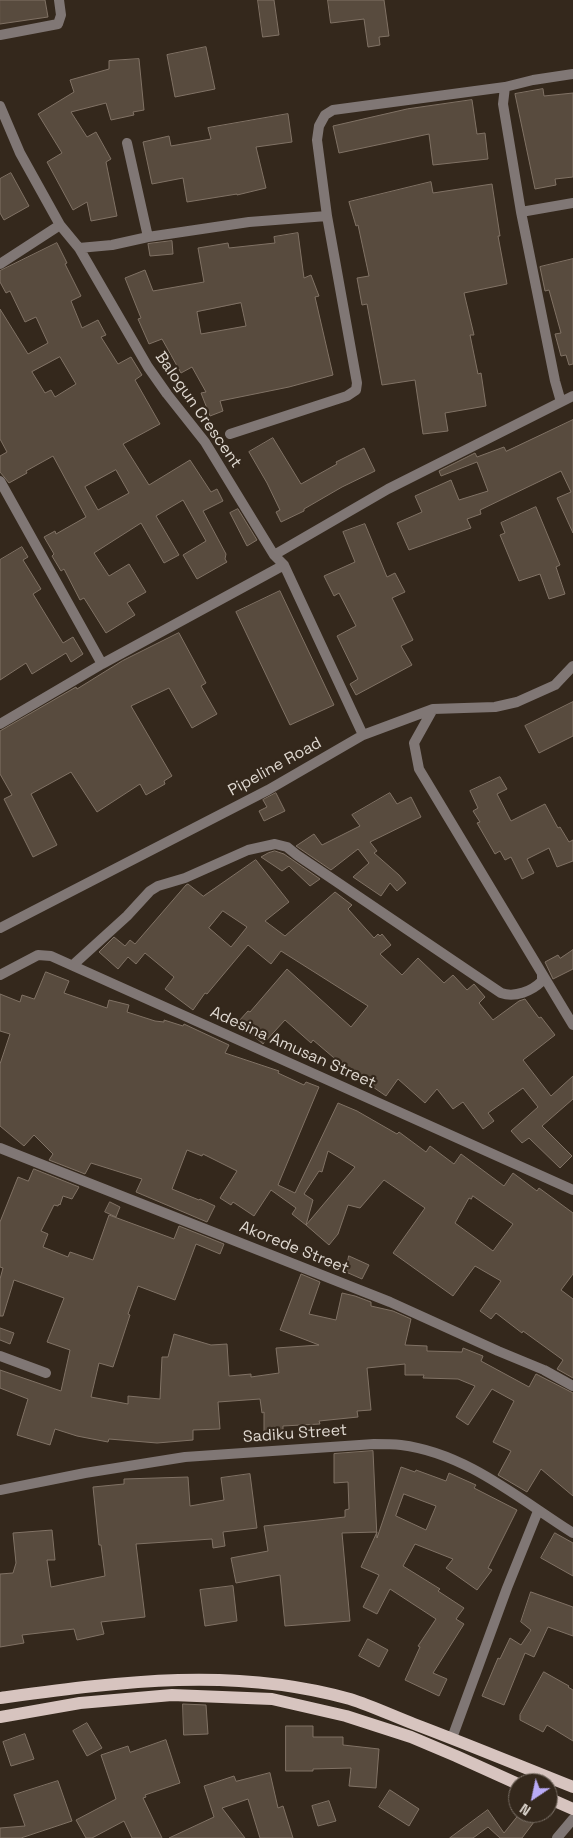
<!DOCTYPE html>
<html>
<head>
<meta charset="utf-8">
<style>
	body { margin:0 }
	#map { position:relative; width:573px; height:1838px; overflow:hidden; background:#34281c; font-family:"Space Grotesk",sans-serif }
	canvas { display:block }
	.north { position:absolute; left:508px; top:1773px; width:50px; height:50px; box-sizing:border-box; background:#34281c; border:1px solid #786e64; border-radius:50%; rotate:214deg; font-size:14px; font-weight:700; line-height:20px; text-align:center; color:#dfd8d0 }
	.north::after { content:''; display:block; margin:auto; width:18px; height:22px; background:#b9abf7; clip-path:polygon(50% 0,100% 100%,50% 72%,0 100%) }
</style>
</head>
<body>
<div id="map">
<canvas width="573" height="1838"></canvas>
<div class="north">N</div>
</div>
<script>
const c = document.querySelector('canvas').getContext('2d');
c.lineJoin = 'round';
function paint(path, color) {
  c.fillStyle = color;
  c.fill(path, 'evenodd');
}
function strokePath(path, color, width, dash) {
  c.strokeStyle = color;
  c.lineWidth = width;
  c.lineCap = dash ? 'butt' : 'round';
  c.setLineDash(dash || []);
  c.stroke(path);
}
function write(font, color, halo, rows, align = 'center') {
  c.font = font + ' "Space Grotesk",sans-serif';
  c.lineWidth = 4.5;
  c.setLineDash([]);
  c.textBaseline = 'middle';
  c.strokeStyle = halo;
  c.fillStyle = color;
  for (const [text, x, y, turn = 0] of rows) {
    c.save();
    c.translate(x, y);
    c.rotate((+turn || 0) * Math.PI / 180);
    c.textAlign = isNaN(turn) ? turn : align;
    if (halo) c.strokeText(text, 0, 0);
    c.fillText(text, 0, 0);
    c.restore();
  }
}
const building = new Path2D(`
	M0 0H45L48 17 0 24Z
	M258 0H274L279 35 263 37Z
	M328 0H384L389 36 379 37 380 45 368 47 364 19 331 23Z
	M206 47 215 89 175 97 167 55Z
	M139 59 144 110 133 112 134 115 111 120 106 103 71 112 87 137 96 132 111 159 106 162 117 216 91 221 87 202 73 210 47 162 62 153 38 114 74 92 70 80 109 69V61Z
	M543 89 544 96 573 93V177L555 179 556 185 535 189 515 94Z
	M472 100 477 134 485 133 488 159 433 165 429 134 339 153 333 126 407 109Z
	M288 114 292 142 256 147 266 188 237 195V194L187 202 183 178 152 184 143 142 169 136 171 146 211 139 208 128Z
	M11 173 29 206 4 220 0 213V179Z
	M431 182 433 193 492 184 500 236H498L507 284 464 293 474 335H470L478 374 481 373 486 406 445 413 448 431 423 434 415 380 382 385 367 304 362 305 357 278 369 276 358 225 356 226 349 202Z
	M298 233 304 278 311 275 319 296 315 297 333 375 289 387 220 401 223 411 210 416 201 393 206 392 192 367 181 373 162 339 149 344 138 319 141 318 125 278 145 270 153 291 204 282 198 248 228 243 229 248 275 243 274 237ZM241 303 246 326 201 334 197 312Z
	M172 241 173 254 150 256 148 244Z
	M57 243 67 263 65 264 81 296 71 301 82 328 98 320 106 335 101 337 118 364 131 357 142 375 135 380 160 424 123 444 149 485 190 460 211 492 217 489 223 501 203 511 226 554 225 559 227 562 197 579 183 555 206 541 183 500 156 516 179 555 164 563 141 523 94 553 109 576 129 564 146 592 127 603 135 615 106 633 84 598 80 600 64 569 61 571 52 556 54 554 44 537 55 531 56 534 86 517 53 456 26 471 27 473 9 483 0 472V456L7 452 0 439V309L28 354 48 343 36 317 25 322 10 291 6 293 0 282V271ZM60 357 76 384 55 397 51 390 45 393 32 372ZM116 470 129 493 98 510 85 487Z
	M573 259V364L569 365 566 355 561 356 555 334 561 333 549 290 545 291 540 267Z
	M573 420V533L557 498 571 492 561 471 480 510 481 514 467 519 471 528 409 550 397 523 422 512 415 496 451 480 459 500 488 491 477 462 441 476 439 471 475 453 477 457 504 447 506 451Z
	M273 438 301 484 337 464 336 462 364 448 375 471 342 487 304 509V511L281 522 276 512 280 510 267 483 249 452Z
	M536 507 560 565 556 567 565 594 549 599 540 574 519 581 500 535 505 533 501 523Z
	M238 509 257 540 247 546 230 513Z
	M365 524 387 577 395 573 405 592 392 598 413 640 401 646 412 665 356 695 350 684 358 679 337 636 356 626 339 593 334 596 324 576 355 562 343 532Z
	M22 547 28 557 23 560 41 589 33 594 63 643 73 637 83 654 71 662 66 653 32 674 26 663 0 680V560Z
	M280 591 334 705 290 725 236 612Z
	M179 633 206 683 201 686 217 714 192 728 169 688 131 706 172 776 164 781 165 784 146 795 140 784 97 812 71 772 31 794 57 845 33 857 4 799 12 795 0 774V731L76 687 77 689 122 661Z
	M573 702V736L539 753 525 726Z
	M500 777 507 789 497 794 511 821 545 804 558 828 560 827 569 842 573 840V861L557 867 549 848 527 859 534 873 522 879 511 857 505 860 500 851 495 854 477 823 480 822 473 811 478 808 470 791Z
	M276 793 285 811 264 821 259 811 267 807 263 800Z
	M390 793 397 804 411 797 421 817 370 842 377 851 374 853 399 875 406 883 397 891 390 883 381 896 353 877 369 863 358 849 331 870 296 846 314 834 322 845 360 826 352 815Z
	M275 851 284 854 320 879 310 886 289 866 282 871 261 857 268 853Z
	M256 860 289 902 265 921 285 936 335 892 352 905 348 909 374 938 378 934 380 936 382 934 391 945 380 954 402 975 418 958 444 983 453 975 467 990 474 984 485 997 479 1003 493 1020 519 1001 525 999 539 1018 541 1017 555 1035 523 1060 551 1096 573 1076V1099L542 1126 572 1156 560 1168 529 1138 522 1143 511 1131 538 1107 523 1088 488 1113 494 1121 483 1129 463 1102 453 1109 437 1089 425 1103 398 1079 386 1096 347 1069 313 1040 311 1043 285 1020 263 1044 238 1022 248 1011 250 1012 287 969 351 1027 368 1006 281 951 271 964 248 945 207 994 205 993 193 1010 165 989 174 977 145 953 136 964 128 957 118 969 99 952 114 937 125 946 130 940 135 944 186 885 188 884 203 896ZM223 911 247 927 231 947 209 928Z
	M573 950V969L553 979 545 962 558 955 560 958Z
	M46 972 69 981 64 993 107 1008 109 1000 129 1005 127 1012 155 1021 164 1022V1020L183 1026 184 1024 229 1045 225 1053 279 1071 278 1073 304 1085 306 1082 319 1087 278 1185 295 1193 338 1103 357 1111 397 1134 399 1132 426 1152 430 1146 454 1164 461 1154 504 1186 513 1173 537 1191 539 1188 573 1213V1274L561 1290 573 1299V1378L557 1369 563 1360 523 1331 522 1333 496 1313 491 1319 480 1311 501 1281 475 1266 453 1296 393 1253 425 1208 384 1180 360 1208 348 1205 338 1234 329 1245 306 1225 355 1167 328 1151 322 1172 319 1171 304 1194 313 1200 306 1225 292 1214 296 1208 271 1190 254 1216 233 1202 231 1205 220 1198 237 1171 203 1154 202 1156 187 1150 172 1189 199 1200 200 1199 215 1206 207 1222 136 1192 142 1179 91 1163 85 1174 49 1160 53 1154 34 1135 24 1146 0 1126V1064L10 1034 0 1031V994L20 1002 22 995 34 999ZM473 1196 513 1224 493 1251 455 1223 469 1198 471 1199Z
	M34 1169 79 1187 72 1199 63 1196 60 1205 59 1204 58 1206 54 1205 41 1231 48 1234 43 1247 68 1257 70 1252 93 1260 109 1215 174 1239 179 1226 224 1244 220 1254 196 1244 175 1300 138 1286 128 1314 130 1315 113 1367 99 1363 91 1397 128 1404V1396L160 1399 162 1357H168L174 1334 211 1345 227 1344 229 1376 251 1374V1377L279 1373 276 1348 319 1345 280 1330 301 1274 320 1282 309 1314 336 1320 342 1293 355 1296 371 1302V1306L393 1311 411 1319 405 1345 427 1346V1351L462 1352 463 1348 483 1356 481 1361 529 1387 536 1374 573 1393V1496L541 1469 527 1492 498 1475 511 1451 493 1442 514 1401 492 1389 468 1425 456 1417 475 1386 458 1379 423 1378 424 1375H405V1364L367 1368 371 1410 357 1411 358 1417 319 1421 320 1424 283 1426V1432H264V1412L262 1413 260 1399 218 1402 220 1429 193 1430V1440L157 1443 109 1439 108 1442 77 1436 55 1429 50 1445 17 1435 28 1399 0 1388V1370L61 1391 70 1350 47 1342 64 1298 14 1280 3 1316H0V1279L3 1268 0 1267V1222L18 1177 28 1181Z
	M110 1202 120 1207 116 1217 105 1212Z
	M349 1256 369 1265 362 1279 346 1272Z
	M0 1328 14 1333 10 1344 0 1340Z
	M373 1451 377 1538 401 1467 415 1472 416 1470 446 1481 449 1473 476 1485 474 1488 517 1510 488 1568 492 1570 477 1590 446 1568 453 1559 415 1544 403 1566 440 1589 438 1591 464 1608 456 1619 464 1624 433 1673 447 1679 439 1696 405 1680 420 1647 418 1646 436 1619 390 1589 377 1614 363 1607 379 1575 361 1567 377 1532 342 1533 350 1621 285 1626 280 1575 236 1583 231 1558 268 1551 264 1526 345 1517V1510L349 1509 348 1482 334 1483V1454ZM404 1494 436 1506 426 1530 396 1516Z
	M250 1474 257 1528 223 1532 225 1546 213 1548 212 1539 136 1544 145 1617 101 1622 104 1634 77 1640 74 1629 22 1635 24 1643 0 1647V1574L13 1573 16 1563 13 1533 52 1530 55 1560H47L51 1587 105 1576 101 1545H99L93 1487 124 1484V1479L188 1477 190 1506 224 1500 221 1478Z
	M555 1533 573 1543V1576L541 1558Z
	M233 1586 237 1621 205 1626 200 1590Z
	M531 1592 573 1607V1636L548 1627 534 1657 525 1653 504 1705 482 1696 498 1658 500 1659 510 1638 521 1645 531 1630 521 1622Z
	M368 1639 388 1650 379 1667 359 1656Z
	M544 1672 569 1686 568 1687 573 1690V1741L547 1725 543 1732 520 1720V1715Z
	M183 1704 206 1705 208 1734 184 1735Z
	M87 1723 102 1748 87 1756 73 1731Z
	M286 1726H313V1737H343V1745L379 1749 376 1788 349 1786 351 1768 313 1769V1771H286Z
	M25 1734 34 1759 11 1766 3 1742Z
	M166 1740 180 1783 145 1795 146 1797 143 1798 162 1838H132L124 1821 92 1838H86L76 1820 116 1799 101 1755 128 1746 130 1752Z
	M270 1773 278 1808 283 1806 293 1838H260L248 1799 222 1808 245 1838H169L214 1817 204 1786 234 1776 236 1781Z
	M58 1781 72 1821 21 1838H0V1828L25 1826 14 1795Z
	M390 1790 419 1809 409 1826 379 1807Z
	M329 1801 336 1821 318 1826 312 1806Z
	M488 1810 504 1833 520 1813H531L537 1818 522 1838H500L488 1827 473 1838H450Z`);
const minor = new Path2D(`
	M0 35 58 24 61 15 59 0
	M0 106 20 153 60 225 79 248 148 367 167 394 205 442 274 555 284 565 363 735
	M127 143 148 237
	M521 212 573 203
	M79 248 112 245 148 237 249 222 327 216
	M0 264 60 225
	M561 402 555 381 521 212 503 104 505 87 533 80 573 74
	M230 434 347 396 356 390 357 383 327 216 317 140 319 126 325 115 333 110 505 87
	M0 481 102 664
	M274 555 388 489 573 396
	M433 709 414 743 419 769 573 1025
	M0 724 102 664 284 565
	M0 928 268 790 363 735 433 709 495 707 517 702 555 685 573 666
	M73 965 127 916 150 891 158 886 185 878 248 850 275 844 287 847 297 855 501 993C515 998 532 991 542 981V974
	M0 975 38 955 51 956 573 1190
	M0 1148 390 1302 498 1351 544 1370 573 1386
	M0 1356 46 1373
	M0 1490 85 1473 185 1457 374 1444C383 1444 392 1444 401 1445 466 1453 519 1499 573 1533
	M452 1738 507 1588 538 1511
	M557 1838 573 1819`);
const primary = new Path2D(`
	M0 1698C119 1682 232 1666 350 1699 372 1706 393 1716 414 1724 467 1744 520 1766 573 1787
	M0 1717 80 1703 172 1695 272 1699 346 1716 411 1737 456 1756 518 1784
	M548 1798 573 1809`);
const streetNames = [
	["Balogun Crescent",198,410,55],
	["Pipeline Road",275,767,-29],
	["Adesina Amusan Street",293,1048,24],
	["Akorede Street",294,1248,22],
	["Sadiku Street",295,1434,-4]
];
paint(building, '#584b3e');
strokePath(building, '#807265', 1);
strokePath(minor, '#807775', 10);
strokePath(primary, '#d7c4bf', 12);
write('16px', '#dfd8d0', '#34281c', streetNames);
</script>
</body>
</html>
